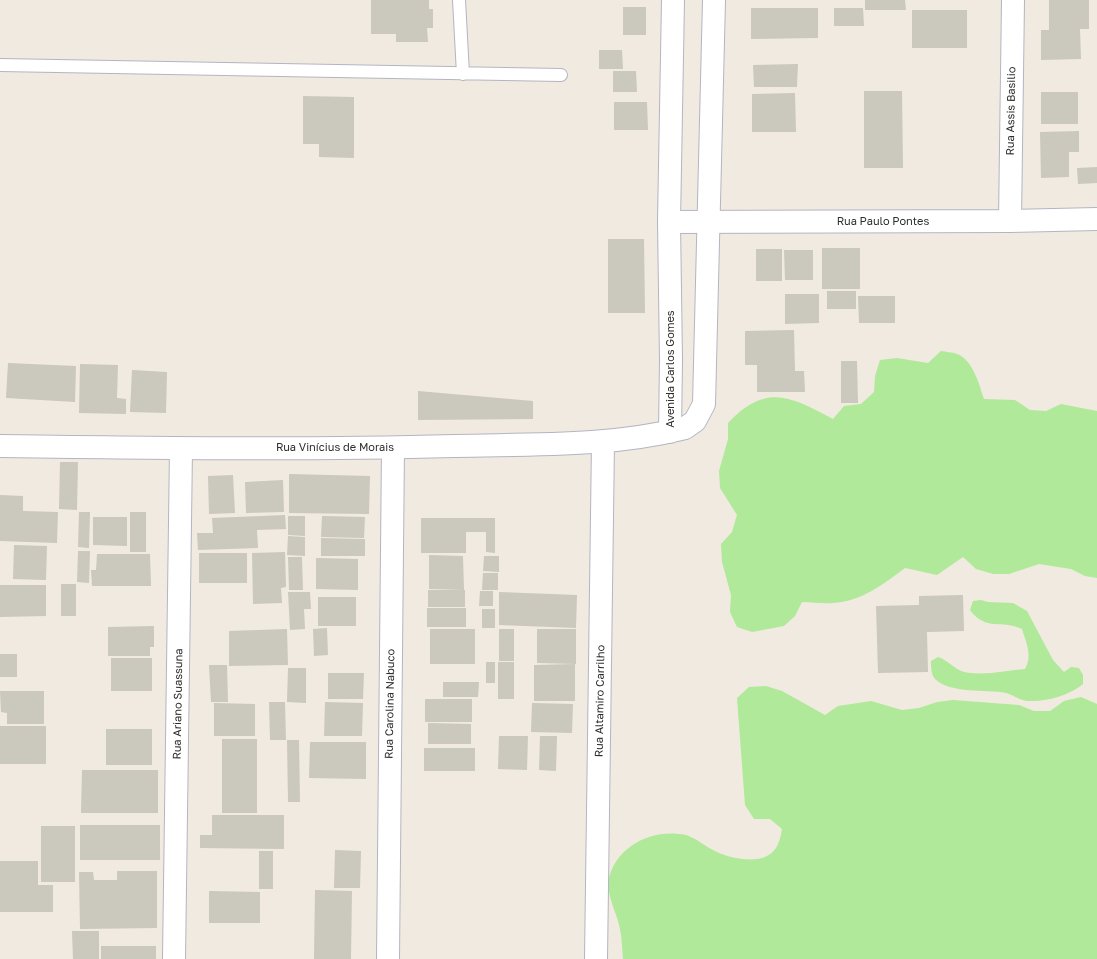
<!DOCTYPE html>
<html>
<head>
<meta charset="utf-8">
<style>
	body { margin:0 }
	canvas { display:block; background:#f0eae0 }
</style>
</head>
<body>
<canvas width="1097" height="959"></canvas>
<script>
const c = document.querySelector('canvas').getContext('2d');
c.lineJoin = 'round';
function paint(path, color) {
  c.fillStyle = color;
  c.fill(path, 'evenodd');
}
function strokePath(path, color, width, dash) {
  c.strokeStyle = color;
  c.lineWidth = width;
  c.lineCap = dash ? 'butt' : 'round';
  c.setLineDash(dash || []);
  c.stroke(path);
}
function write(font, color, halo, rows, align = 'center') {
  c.font = font + ' "Golos Text",sans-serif';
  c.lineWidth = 3;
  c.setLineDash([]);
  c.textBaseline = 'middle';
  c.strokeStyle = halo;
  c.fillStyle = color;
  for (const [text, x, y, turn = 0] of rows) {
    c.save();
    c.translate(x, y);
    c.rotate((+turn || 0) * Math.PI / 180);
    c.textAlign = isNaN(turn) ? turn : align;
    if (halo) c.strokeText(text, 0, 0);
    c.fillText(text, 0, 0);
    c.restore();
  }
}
const green = new Path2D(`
	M941 351C946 352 952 352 957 354 973 360 979 384 984 399L1015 400 1030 410 1046 411 1061 404 1097 411V578L1085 576 1071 569 1039 564 1009 574H993L976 569 963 557 937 575 905 568C884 584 860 602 833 603 823 604 812 602 802 602L795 616 784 626 752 632 737 627 730 612 731 595 722 562 721 544 732 532 737 515 720 488 719 471 728 439V423C766 383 790 396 833 419L844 406 861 404 874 392 875 376 880 360 897 358 928 363Z
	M981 600 988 602 1013 603 1027 611 1053 660 1064 672 1071 667 1079 668 1083 675V684C1070 695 1046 702 1029 701 1020 701 1014 695 1006 693 987 689 950 694 935 679 931 674 931 667 931 661L938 657C947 660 952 666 959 670 975 678 1008 670 1025 669 1033 656 1026 642 1022 629 1002 619 986 632 970 610L973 601Z
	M766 686 782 691 825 715 838 706 871 701 902 710 919 708 937 702 953 700 1019 705 1034 711H1050L1064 701 1081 697 1097 704V959H623C622 949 622 938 620 929 617 912 606 896 609 878 612 865 620 854 631 846 647 835 666 831 686 835 696 838 706 847 715 851 733 860 769 867 778 844 780 840 781 834 782 829L770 819H754L745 805 737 698 749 687Z`);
const building = new Path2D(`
	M371 0H429V9H433V28H427L428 42H396V34H371Z
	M865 0H905L906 10H865Z
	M1049 0H1089V29H1080L1081 59 1041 60V30H1049Z
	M623 7H646V35H623Z
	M751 8H818V38L751 39Z
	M834 8H863L864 26H834Z
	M912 10H967V48H912Z
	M599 50H622L623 69H599Z
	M798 64 797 87H754L753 65Z
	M613 71H636L637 92H613Z
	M864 91H902L903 168H864Z
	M1041 92H1078V124H1041Z
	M795 93 796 132H752V94Z
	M303 96 354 97V158L319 157V144H303Z
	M614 102H647L648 130H614Z
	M1079 131V152H1069V177L1041 178 1040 132Z
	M1097 167V183L1078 184 1077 168Z
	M608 239H644L645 313H608Z
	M822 248H860V289H822Z
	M756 249H782V281H756Z
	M784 250H813V280H785Z
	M827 291H856V309H827Z
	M785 294H819V323L785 324Z
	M858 296H895V323H859Z
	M794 330 795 371H804L805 392H757V365H745V331Z
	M841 361H857L858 403H841Z
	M8 363 76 366 75 402 6 398Z
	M80 364 118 365 117 398 126 399V414L79 413Z
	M132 370 167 372 166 413 130 412Z
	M418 391 533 401V419L418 420Z
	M60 462H78L77 510 59 509Z
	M289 474 370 476 369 514 289 513Z
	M233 475 235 513 209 514 208 476Z
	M283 480 284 512 246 513 245 482Z
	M0 495 23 496V511L58 512 57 543 0 541Z
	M79 512H90L89 548 78 547Z
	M130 512H146V552H130Z
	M285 515 286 529 257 530 258 548 198 550 197 533H213L212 518Z
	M288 516H305V536L288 535Z
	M322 516 365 517 364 538 321 537Z
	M93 517H127V546L93 545Z
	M421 518H495V553L486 552V532H466V553H421Z
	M288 536 305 537V556L287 555Z
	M321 538 365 539V556H321Z
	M14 545 47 546 46 580 13 579Z
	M78 551H90L89 583 77 582Z
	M285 552 286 587 281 588 282 603 253 604 252 553Z
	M199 553H247V583H199Z
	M97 554H150L151 586H92L91 570H96Z
	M429 555 463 556 464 590 429 589Z
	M484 556H499V572L483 571Z
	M288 557H302L303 590H289Z
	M316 558 358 559V590L316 589Z
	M483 573H498V590H482Z
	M61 584H76V616H61Z
	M0 585H46V616L0 617Z
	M428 590H465V607H428Z
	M480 591H493V606H479Z
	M288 592H310L311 609H304L305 629 290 630Z
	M499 592 577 595 576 628 499 625Z
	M963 595 964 631 927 632 928 672 878 673 876 606 919 605V596Z
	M318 597H356V626H318Z
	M427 608H466V627H427Z
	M482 609H495V628H482Z
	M154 626V647H150V656H108V627Z
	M327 628 328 655 314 656 313 629Z
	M287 629 288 665 229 666V631Z
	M430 629H475V664H430Z
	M499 629H514V661H499Z
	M537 629H576V664L537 663Z
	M0 654H17V677H0Z
	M111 658H152V691H111Z
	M486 662H495V683H486Z
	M498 662H514V699H498Z
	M575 664V701H534V665Z
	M209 665H227L228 702H211Z
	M288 668H306V703L287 702Z
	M328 673H364L363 699H328Z
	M443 682H479L478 697H443Z
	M0 691H44V724H7V713L1 712Z
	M425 699H472V722H425Z
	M269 702H285L286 740H270Z
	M325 702 363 703 362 736H324Z
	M214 703 255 704V736H214Z
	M532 703 573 704 572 733 531 732Z
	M428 723 471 724V744H428Z
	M0 726H46V764H0Z
	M106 729H152V765H106Z
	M499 736H528L527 770 498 769Z
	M540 736H557L556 771 539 770Z
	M222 739H257V813H222Z
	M287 740H299L300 802H288Z
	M310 742H366V779L309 778Z
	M424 748H475V771H424Z
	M82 770H158V813H81Z
	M212 815H284V849L200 848V835H212Z
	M80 825H160V860H80Z
	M41 826H75V882H41Z
	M335 850 361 851 360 888H334Z
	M259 851H273V889H259Z
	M0 861H38V885H53V912H0Z
	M117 871H157V928L80 929 79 872H93L94 880H117Z
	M315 890 352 891 351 959H314Z
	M209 891 260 892V923H209Z
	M72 931H99V959H73Z
	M101 946H156V959H101Z`);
const lane = new Path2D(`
	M459 0 463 74
	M0 65 561 75`);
const street = new Path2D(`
	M1010 221 1013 0
	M669 222 1010 221 1097 219
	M174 959 181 449
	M388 959 393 448
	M596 959 603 442`);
const secondary = new Path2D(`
	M670 432 671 360 669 222 673 0
	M0 446C152 448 303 450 455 446 532 444 610 447 685 428L695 421 704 404 714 0`);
const streetNames = [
	["Rua Assis Basilio",1011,111,-89],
	["Rua Paulo Pontes",883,222],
	["Avenida Carlos Gomes",671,369,-90],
	["Rua Vinícius de Morais",335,448],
	["Rua Altamiro Carrilho",600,701,-89],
	["Rua Ariano Suassuna",178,704,-89],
	["Rua Carolina Nabuco",390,704,-89]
];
paint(green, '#b0e999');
paint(building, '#cbc8be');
strokePath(lane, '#b4b5c2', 14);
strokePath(street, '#b4b5c2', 24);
strokePath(secondary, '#b4b5c2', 24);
strokePath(lane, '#fff', 12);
strokePath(street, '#fff', 22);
strokePath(secondary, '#fff', 22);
write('11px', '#2e2e2e', '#fff', streetNames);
</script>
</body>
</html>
